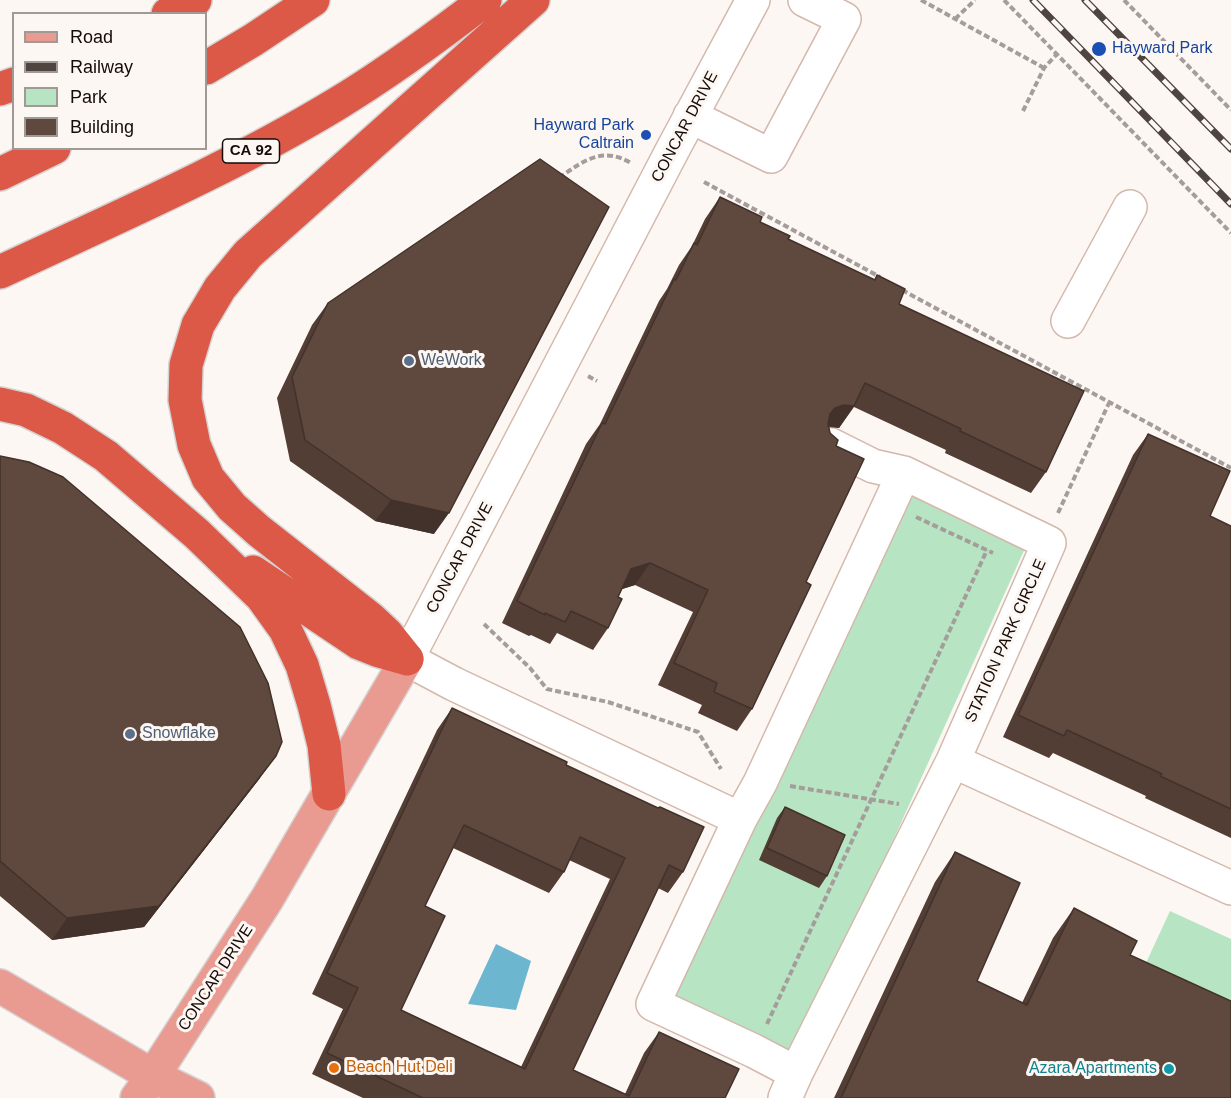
<!DOCTYPE html>
<html>
<head>
<meta charset="utf-8">
<style>
	body { margin:0 }
	#map { position:relative; width:1231px; height:1098px; overflow:hidden; background:#fdf7f4; font-family:Helvetica,sans-serif }
	canvas { display:block }
	.legend { position:absolute; left:12px; top:12px; width:195px; height:138px; box-sizing:border-box; background:#fdf7f4; border:2px solid #a09995; margin:0; padding:8px 10px; list-style:none; font-size:18px; color:#150b07 }
	.legend li { display:flex; align-items:center; gap:12px; height:30px }
	.legend b { width:30px; border:2px solid #a09995 }
</style>
</head>
<body>
<div id="map">
<canvas width="1231" height="1098"></canvas>
<ul class="legend">
<li><b style="height:8px;background:#ea9b91"></b>Road</li>
<li><b style="height:8px;background:#4e4541"></b>Railway</li>
<li><b style="height:16px;background:#b7e5c4"></b>Park</li>
<li><b style="height:16px;background:#5f483d"></b>Building</li>
</ul>
</div>
<script>
const c = document.querySelector('canvas').getContext('2d');
c.lineJoin = 'round';
function paint(path, color) {
  c.fillStyle = color;
  c.fill(path, 'evenodd');
}
function strokePath(path, color, width, dash) {
  c.strokeStyle = color;
  c.lineWidth = width;
  c.lineCap = dash ? 'butt' : 'round';
  c.setLineDash(dash || []);
  c.stroke(path);
}
function write(font, color, halo, rows, align = 'center') {
  c.font = font + ' Helvetica,sans-serif';
  c.lineWidth = 6;
  c.setLineDash([]);
  c.textBaseline = 'middle';
  c.strokeStyle = halo;
  c.fillStyle = color;
  for (const [text, x, y, turn = 0] of rows) {
    c.save();
    c.translate(x, y);
    c.rotate((+turn || 0) * Math.PI / 180);
    c.textAlign = isNaN(turn) ? turn : align;
    if (halo) c.strokeText(text, 0, 0);
    c.fillText(text, 0, 0);
    c.restore();
  }
}
const green = new Path2D(`
	M911 484 1027 544 792 1064 662 1004Z
	M1170 911 1231 939V1020L1139 978Z`);
const water = new Path2D(`
	M496 944 531 961 516 1010 468 1004Z`);
const path = new Path2D(`
	M921 0 1044 68
	M1004 0 1231 233
	M1124 0 1231 110
	M955 19 975 0
	M1023 111 1044 68 1057 54
	M559 178C583 161 602 146 631 163
	M704 182 880 277
	M902 290 1231 468
	M588 376 597 381
	M1058 513 1109 403
	M916 517 993 553
	M484 624 530 668 547 689 608 702 698 732 721 769
	M790 786 899 804
	M767 1024 987 550`);
const minor = new Path2D(`
	M690 116 771 156 844 19 805 0
	M1068 321 1130 207
	M831 445 873 466 904 473
	M953 761 1231 888
	M740 819 454 684 407 659 673 149 753 0
	M785 1098 796 1073 953 761 1049 543 904 473 760 783 740 819 653 1004 754 1051 796 1073`);
const major = new Path2D(`
	M0 986 153 1076 198 1098
	M137 1098 153 1076 267 899 407 659`);
const highway = new Path2D(`
	M168 14 195 0
	M206 68 253 40 313 0
	M0 89 14 84
	M0 174 54 148
	M0 272C113 219 229 169 335 105 388 73 437 37 485 0
	M0 404 26 410 63 428 106 456 197 534 262 597 285 629 302 665 314 705 324 745 329 794
	M253 572 359 643 379 651 407 659
	M407 659 387 634 371 619 259 531 232 507 208 478 194 445 185 400 186 365 198 325 220 288 248 254 533 0`);
const rail = new Path2D(`
	M1033 0 1231 204
	M1085 0 1231 149`);
const wall = new Path2D(`
	M720 197 788 239 874 280 877 275 899 304 1046 472 1031 493 945 453 946 450 854 407 839 428 828 427 836 446 806 582 752 709 737 731 698 713 702 705 658 685 693 612 635 585 622 589 618 597 608 628 593 650 557 633 550 644 531 635 529 636 502 623 586 444 600 424 659 301 667 289 679 265 692 246 705 219Z
	M328 303 434 534 375 521 290 461 277 398 312 325Z
	M1148 434 1210 516 1231 526V838L1145 798 1146 796 1053 753 1049 758 1003 737 1133 455Z
	M0 456 260 778 144 927 52 940 0 896Z
	M452 708 566 765 683 872 668 893 658 888 573 1070 625 1094 644 1053 659 1032 725 1098H363L312 1074 343 1009 312 994 437 730ZM453 848 549 893 564 872 569 860 610 879 521 1067 401 1010 425 906Z
	M785 807 827 876 819 888 759 860 777 818Z
	M955 852 977 981 1022 1003 1053 938 1074 908 1130 955 1231 1098H834L935 882Z`);
const shadedWall = new Path2D(`
	M844 405 854 406 839 428 829 426 820 430 830 414 835 408Z
	M391 500 449 513 434 534 375 521Z
	M650 563 635 585 616 591 631 569Z
	M276 756 260 778 144 927 52 940 67 918Z`);
const building = new Path2D(`
	M540 159 609 207 449 513 391 500 305 440 292 377 328 303Z
	M720 197 762 217 760 222 790 236 788 239 875 280 877 275 905 289 899 304 1084 391 1046 472 960 431 961 429 865 383 854 406 844 405 835 408 830 414 828 424 830 433 838 440 836 446 864 459 806 582 811 585 752 709 714 692 717 683 674 663 708 590 650 563 631 569 618 597 622 599 608 628 571 611 565 622 545 613V615L517 601 602 423 605 424 674 279 676 280 694 243 697 245Z
	M1148 434 1230 471 1210 516 1231 526V809L1160 776 1162 774 1067 730 1064 736 1018 715Z
	M0 456 29 462 63 477 240 627 268 683 282 742 276 756 159 906 67 918 0 861Z
	M452 708 567 762 566 765 658 808 660 807 704 827 683 872 669 865 573 1070 629 1096 659 1032 739 1069 725 1098H423L327 1053 358 988 327 973ZM464 825 564 872 580 837 625 858 525 1069 401 1010 445 916 425 906Z
	M785 807 845 835 827 876 767 848Z
	M955 852 1020 883 977 981 1027 1005 1074 908 1137 941 1130 955 1231 1001V1098H841Z`);
const markers = [
	[1099,49,8,"#1a4fb4"],
	[646,135,6,"#1a4fb4"],
	[409,361,6,"#5c6f8a"],
	[130,734,6,"#5c6f8a"],
	[334,1068,6,"#e8710a"],
	[1169,1069,6,"#0f9aa8"]
];
const shields = [
	[251,151,57]
];
const shieldNames = [
	["CA 92",251,151]
];
const transitNames = [
	["Hayward Park",1112,49],
	["Hayward Park",634,126,"right"],
	["Caltrain",634,144,"right"]
];
const streetNames = [
	["CONCAR DRIVE",685,127,-62],
	["CONCAR DRIVE",460,558,-62],
	["STATION PARK CIRCLE",1006,641,-66],
	["CONCAR DRIVE",216,978,-57]
];
const serviceNames = [
	["WeWork",421,361],
	["Snowflake",142,734]
];
const foodNames = [
	["Beach Hut Deli",346,1068]
];
const cultureNames = [
	["Azara Apartments",1157,1069]
];
paint(green, '#b7e5c4');
paint(water, '#6db6d0');
strokePath(minor, '#d3b8ab', 36);
strokePath(major, '#d5d3d2', 36);
strokePath(highway, '#d5d3d2', 36);
strokePath(path, '#a59d9a', 4, [6, 3]);
strokePath(minor, '#fff', 33);
strokePath(major, '#ea9b91', 33);
strokePath(highway, '#dc5847', 33);
strokePath(rail, '#4e4541', 7);
strokePath(rail, '#fdf7f4', 4.5, [14]);
paint(wall, '#523e34');
paint(shadedWall, '#42322b');
paint(building, '#5f483d');
strokePath(building, '#42322b', 1.5);
for (const [x, y, r, color] of markers) {
  const dot = new Path2D();
  dot.arc(x, y, r, 0, 2 * Math.PI);
  c.fillStyle = color;
  c.fill(dot);
  strokePath(dot, '#fdf7f4', 2);
}
for (const [x, y, w] of shields) {
  const box = new Path2D();
  box.roundRect(x - w / 2, y - 12, w, 24, 4.5);
  c.fillStyle = '#fdf7f4';
  c.fill(box);
  strokePath(box, '#150b07', 1.5);
}
write('bold 15px', '#150b07', null, shieldNames);
write('16px', '#164399', '#fdf7f4', transitNames, 'left');
write('16px', '#150b07', '#fdf7f4', streetNames);
write('16px', '#4e5e75', '#fdf7f4', serviceNames, 'left');
write('16px', '#c56008', '#fdf7f4', foodNames, 'left');
write('16px', '#0d838f', '#fdf7f4', cultureNames, 'right');
</script>
</body>
</html>
